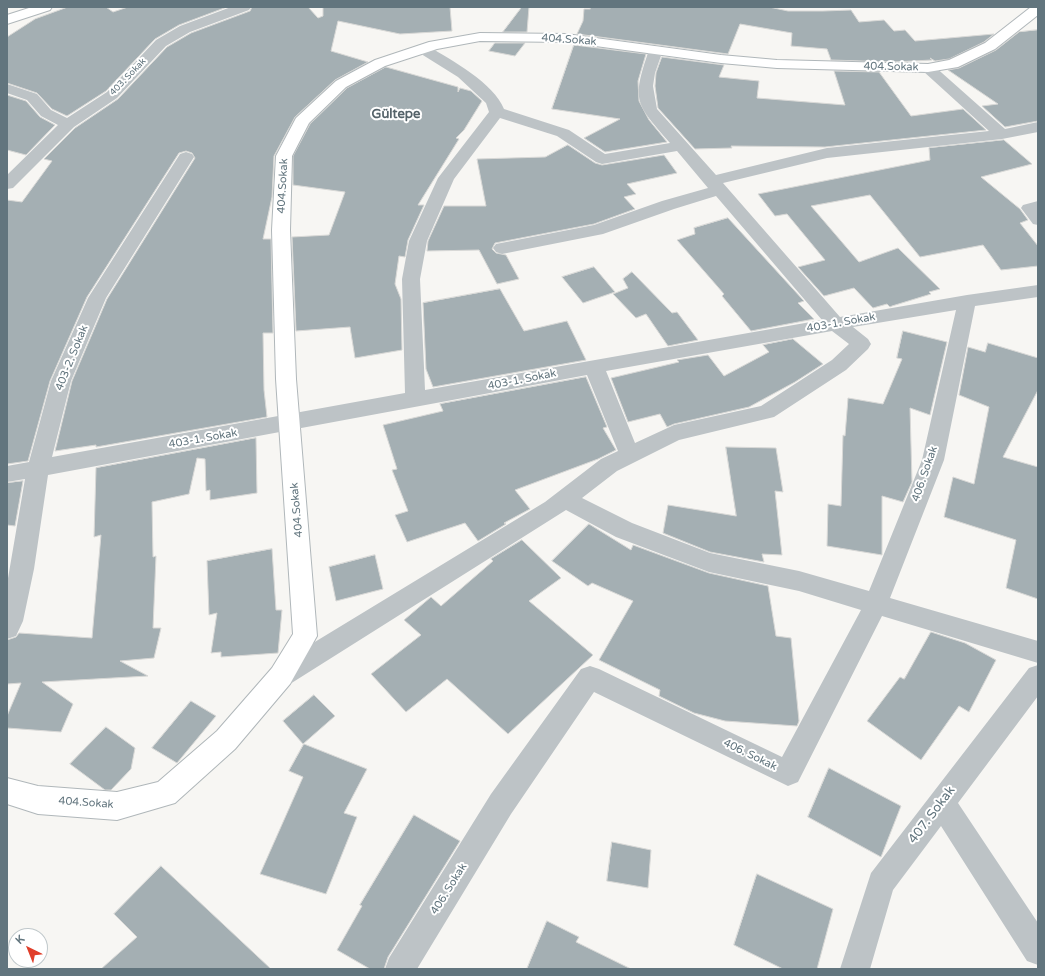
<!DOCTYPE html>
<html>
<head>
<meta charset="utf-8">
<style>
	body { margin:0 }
	#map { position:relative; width:1045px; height:976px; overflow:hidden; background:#f7f6f3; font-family:"Varela Round",sans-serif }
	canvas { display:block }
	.frame { position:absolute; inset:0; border:8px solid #62757e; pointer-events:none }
	.north { position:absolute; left:8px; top:928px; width:40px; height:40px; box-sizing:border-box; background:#fff; border:1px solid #c0c8cb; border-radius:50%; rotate:317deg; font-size:11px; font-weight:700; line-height:16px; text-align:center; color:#62757e }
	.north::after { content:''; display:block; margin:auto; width:14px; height:18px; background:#e03e2a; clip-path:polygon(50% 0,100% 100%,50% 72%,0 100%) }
</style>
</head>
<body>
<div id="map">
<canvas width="1045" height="976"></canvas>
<div class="frame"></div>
<div class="north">K</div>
</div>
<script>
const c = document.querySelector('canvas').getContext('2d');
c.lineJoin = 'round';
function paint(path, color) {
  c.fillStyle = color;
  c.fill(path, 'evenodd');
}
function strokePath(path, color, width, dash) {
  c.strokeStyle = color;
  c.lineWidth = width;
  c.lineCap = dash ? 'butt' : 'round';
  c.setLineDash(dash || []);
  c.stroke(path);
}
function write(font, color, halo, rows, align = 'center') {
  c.font = font + ' "Varela Round",sans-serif';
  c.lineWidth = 4;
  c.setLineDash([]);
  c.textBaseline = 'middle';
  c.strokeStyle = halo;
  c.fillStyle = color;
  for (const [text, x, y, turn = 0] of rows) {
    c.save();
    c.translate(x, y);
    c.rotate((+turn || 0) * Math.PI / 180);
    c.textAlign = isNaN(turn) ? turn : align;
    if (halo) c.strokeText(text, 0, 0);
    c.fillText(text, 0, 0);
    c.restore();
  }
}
const building = new Path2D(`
	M68 7H106L113 12 128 7H227L179 25 155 39 106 91 67 116 52 109 37 93 7 83V37L35 19Z
	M252 7H308L318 18 323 16V7H450L452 31 400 34 338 21 331 51 368 62 335 80 295 117 274 156 272 197 263 239H271L273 333H263L264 390 267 417 96 447V445L55 451 72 381 107 299 195 158 192 153 186 151 179 153 87 297 50 381 28 461 7 464V200L22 202 52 161 44 159 75 128 118 99 167 47 191 33 250 11Z
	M522 7H529L527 32H503Z
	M590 7H769L788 11H823L851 10 859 22 884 20 894 31 905 30 915 41 994 34 984 42 949 59 935 61 930 58 932 60 893 62 831 60 827 49 791 46 792 33 740 24 728 54 577 34 583 21 584 9H590Z
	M1038 30V121L1005 127 982 106 998 104 948 70 959 68 996 50 1019 32Z
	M495 43H525L515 56 489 51Z
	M574 45 646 54 638 81 639 101 649 120 667 142 605 152 584 138 620 119 552 109Z
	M662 57 724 65 719 77 759 81 757 98 845 105 834 71 879 72 911 116 963 109 986 130 825 147 731 146 732 148 695 149 658 108 655 86 656 73Z
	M386 67 458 87V92L460 88 471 91 482 101 464 130 456 138 459 139 418 205H424L408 240 405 257 399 256 395 284 401 299 402 350 355 358 350 327 296 331 292 237 329 235 345 192 293 185V156L310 124 347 88Z
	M7 95 26 101 40 117 55 125 26 155 7 150Z
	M1004 140 1032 164 981 177 1020 209 1028 220 1020 223 1038 246V266L1001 270 983 245 920 257 870 195 811 206 859 262 898 248 940 289 929 292 931 294 892 306 890 307 887 304 873 308 854 288 824 296 798 267 825 260 787 214 775 216 758 194 930 160 929 148Z
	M568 145 595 163 602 165 664 155 677 173 627 184 636 194 624 197 635 209 594 224 495 243 492 249 496 253 506 255 519 279 497 284 479 250 427 251 428 241 444 206H486L477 159 545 157Z
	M728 218 804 301 798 303 814 319 751 331 722 296 724 294 677 240 695 234 694 228Z
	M594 267 615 292 583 303 562 277Z
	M632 272 672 313 677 312 698 340 668 346 646 314 636 318 613 294 628 288 623 279Z
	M500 289 524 331 567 321 586 360 433 387 426 369 423 303Z
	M903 331 947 342 930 415 910 408 912 482 903 502 882 496V555L827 546 828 504 841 506 843 435 845 436 848 398 883 404 902 359 897 358Z
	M793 339 823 364 795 382 749 407 674 424 667 427 660 414 628 422 611 378 679 362 677 360 708 355 724 376 769 352 763 345Z
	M988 343 1038 358V390L1003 457 1038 467V599L1006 588 1016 540 944 517 953 477 974 484 989 407 959 395 968 347 985 352Z
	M586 377 607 427 603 428 616 450 598 459 515 490 530 509 504 523 506 524 478 541 465 523 407 542 395 515 408 511 392 470 397 469 383 425 443 411 440 404Z
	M256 438 257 493 210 500V490L206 491 205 459 197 458 189 494 152 502 153 557 156 556 153 628H161L154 658 120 661 148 676 42 682 73 704 61 732 7 728V716L21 683 7 684V640L16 637 19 633 92 638 101 535 94 537 96 468Z
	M726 447 776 448 783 492 775 491 782 555 762 554 764 562 710 552 663 533 668 505 736 516Z
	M23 481 15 526 7 525V483Z
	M589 524 631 550 633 545 709 573 768 586 776 636 791 638 799 721 797 726 725 721 694 713 659 696 660 690 599 660 633 601 592 583 588 586 552 561Z
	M522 540 561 578 529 601 593 655 508 734 447 679 406 712 371 674 421 635 404 620 431 597 441 606 493 561 491 559Z
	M272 549 276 610H282L278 653 221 657V652L211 653 217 613 209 615 207 561Z
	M375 555 383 589 336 601 329 567Z
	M931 632 965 643 996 660 969 712 959 706 921 760 867 721 900 677 904 679Z
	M314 695 335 716 303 744 283 721Z
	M191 701 216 716 177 763 152 748Z
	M106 727 135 748 131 769 111 790H105L70 764Z
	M304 744 367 769 344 813 357 817 326 894 260 874 303 777 289 771Z
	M829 768 901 806 881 857 808 817Z
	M414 815 460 841 388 957 384 969H370L337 950 362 906 360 905Z
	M612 842 651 850 648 888 607 881Z
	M161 866 271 969H101L137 937 114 914Z
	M757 874 833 909 817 969H783L734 945Z
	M547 921 579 937 576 942 631 969H527Z`);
const lane = new Path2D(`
	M1038 201 1037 210 1038 225 1033 224 1021 208 1023 205Z`);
const street = new Path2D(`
	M231 7H251L249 10 190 32 166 46 117 98 74 127 13 188 7 189V175L58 125 41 116 27 100 7 93V84L37 94 51 110 67 118 107 92 156 40 180 26Z
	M423 45 428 46C451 60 494 83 504 109L569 130 605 154 670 143C636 103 631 102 649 50L651 47 656 46 661 47 663 50 655 73 653 86 657 109 716 175 827 148 989 131 923 71 921 68 923 65 928 64 933 65 1005 129 1038 122V132L1002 139 827 158 723 183 840 317 967 295 1038 285V297L975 306 944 460 890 598 1038 641V663L882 616 798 782 788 786 594 692 511 814 417 969H385L389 958 491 794 581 669 590 666 599 669 782 757 861 610 799 591 709 572 616 537 566 510 290 684 281 687 272 684 268 676 272 668 545 502 601 459 618 451 587 375 48 475 34 569 23 621 16 636 7 639V584L25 479 7 482V466L29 462 51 381 88 298 180 154 186 152 192 154 194 157 106 298 71 381 52 457 405 393 402 279 409 241 438 178 489 112 486 103 458 77 418 52 416 49 418 46ZM500 118 557 136 596 162 602 164 677 151 708 188 662 201 594 225 496 244 493 248 496 252 502 254 603 234 674 209 716 196 822 320 425 390 420 279 427 241 454 179ZM956 310 922 460 869 591 799 571 710 553 632 523 582 498 617 471 679 440 774 417 846 370 868 349 871 344 868 339 853 327ZM832 331 849 344 832 360 761 406 674 425 635 443 606 371Z
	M1038 665V696L958 803 1038 923V965L1027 961 941 826 893 890 870 969H840L871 873 1029 668Z`);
const secondary = new Path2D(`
	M32 7H52L50 10 7 24V15Z
	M1031 7H1038V15L995 49 958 67 928 72 777 68 721 63 566 42 480 41 437 49 385 66 346 87 309 123 292 156 290 230 296 379 317 636 290 684 235 749 175 803 117 820 38 814 7 804V778L38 786 117 792 158 782 217 731 272 668 293 634 276 379 272 230 276 156 296 118 336 81 375 60 429 42 480 33 566 34 721 55 777 60 928 64 949 60 985 43Z`);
const farStreetnames = [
	["403. Sokak",128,77,-46]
];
const streetNames = [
	["404.Sokak",569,40,4],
	["404.Sokak",891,67,1],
	["404.Sokak",283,186,-87],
	["403-1. Sokak",841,323,-10],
	["403-2. Sokak",72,358,-68],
	["403-1. Sokak",522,380,-11],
	["403-1. Sokak",203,439,-10],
	["406. Sokak",925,474,-71],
	["404.Sokak",297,510,-95],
	["406. Sokak",750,755,26],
	["404.Sokak",86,803,4],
	["406. Sokak",449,889,-58]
];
const farDistrictnames = [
	["Gültepe",396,115]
];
const nearStreetnames = [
	["407. Sokak",932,815,-53]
];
paint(building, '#a4afb3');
strokePath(building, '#d8d8d6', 1);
strokePath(secondary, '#b0b7ba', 2);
paint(lane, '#bdc3c6');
paint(street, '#bdc3c6');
paint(secondary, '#fff');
write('9px', '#62757e', '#fff', farStreetnames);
write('11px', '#62757e', '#fff', streetNames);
write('bold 13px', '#546269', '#fff', farDistrictnames);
write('13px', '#62757e', '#fff', nearStreetnames);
</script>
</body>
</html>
